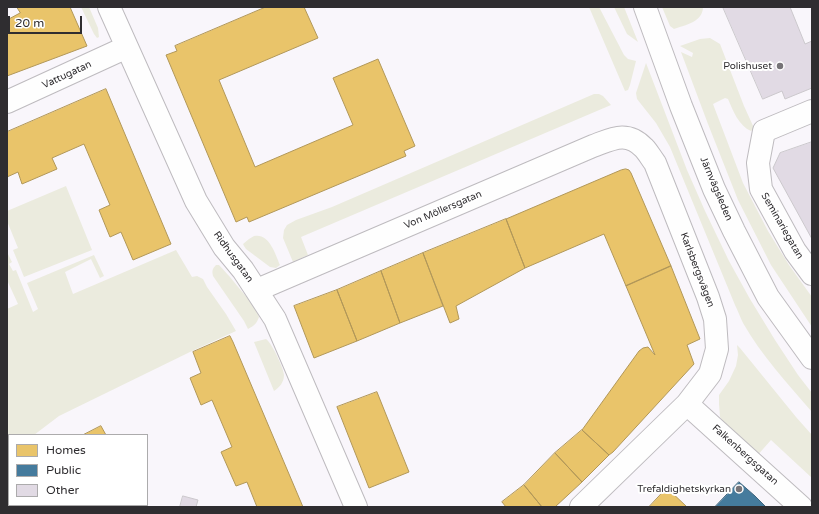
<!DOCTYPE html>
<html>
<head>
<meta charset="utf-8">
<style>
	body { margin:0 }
	#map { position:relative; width:819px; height:514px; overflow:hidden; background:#f9f6fb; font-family:"Varela Round",sans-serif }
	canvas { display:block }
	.frame { position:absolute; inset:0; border:8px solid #2f2d30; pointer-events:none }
	.legend { position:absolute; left:8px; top:434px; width:140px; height:72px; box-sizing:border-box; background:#fff; border:1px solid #acabac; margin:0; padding:5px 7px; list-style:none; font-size:12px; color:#2f2d30 }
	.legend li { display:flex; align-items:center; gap:8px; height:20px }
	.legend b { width:20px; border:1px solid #acabac }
	.scale { position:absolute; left:8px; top:16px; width:74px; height:18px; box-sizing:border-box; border:2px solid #2f2d30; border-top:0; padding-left:5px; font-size:12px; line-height:14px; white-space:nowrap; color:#2f2d30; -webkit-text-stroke:3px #fff; paint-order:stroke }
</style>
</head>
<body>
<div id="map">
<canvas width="819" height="514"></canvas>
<div class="frame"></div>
<ul class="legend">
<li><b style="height:11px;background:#e9c46a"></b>Homes</li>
<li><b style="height:11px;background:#457b9d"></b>Public</li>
<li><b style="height:11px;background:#e1dae4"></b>Other</li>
</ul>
<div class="scale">20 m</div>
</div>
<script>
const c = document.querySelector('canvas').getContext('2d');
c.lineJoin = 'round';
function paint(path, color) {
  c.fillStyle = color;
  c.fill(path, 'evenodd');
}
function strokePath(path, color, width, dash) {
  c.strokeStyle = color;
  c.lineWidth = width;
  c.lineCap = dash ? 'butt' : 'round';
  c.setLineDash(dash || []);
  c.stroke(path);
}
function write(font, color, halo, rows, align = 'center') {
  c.font = font + ' "Varela Round",sans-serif';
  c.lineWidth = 4;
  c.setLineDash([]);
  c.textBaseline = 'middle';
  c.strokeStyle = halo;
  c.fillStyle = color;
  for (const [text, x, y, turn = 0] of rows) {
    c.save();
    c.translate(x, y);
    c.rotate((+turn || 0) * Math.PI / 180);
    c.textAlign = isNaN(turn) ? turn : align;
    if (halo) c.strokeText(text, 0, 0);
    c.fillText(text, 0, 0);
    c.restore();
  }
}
const green = new Path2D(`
	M81 7H89L98 28 99 37 97 38 94 34Z
	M589 7H599L624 55 628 59 636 61 630 85 628 90 625 91Z
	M614 7H624L638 42 627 34Z
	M662 7H703C703 22 685 25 674 29L670 26Z
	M710 38 720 44 744 106 754 128 751 131C739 126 733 111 728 99L725 98 713 104 743 183 768 231 789 265 812 297V327L771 265 738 200 708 124 681 52 692 57 693 53 680 46 700 39Z
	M646 63 687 170 705 211 729 261 750 299 775 340 798 375 812 393V412C788 384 761 355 743 323 740 317 738 311 735 305L670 147 656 123 637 99 636 93Z
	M594 94H599L603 96 611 105 301 237 308 255 293 262 283 238 284 230 287 225 296 220 332 207Z
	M66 186 92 250 24 277 13 250 18 248 7 221V211Z
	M254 236C269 233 275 253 280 265L276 268 270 267 246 249 244 246 243 244 249 239Z
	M176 250 192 277 197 276 203 279 207 287 226 314 236 331 192 351 59 416 34 435H9V455L7 456V309L18 304 7 280V252L12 262 9 264 13 271 16 270 33 312 38 309 27 283 94 255 104 276 100 278 91 259 65 272 73 294Z
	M216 265H219C223 269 226 273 230 277 240 290 253 302 259 317 257 323 254 326 248 329L244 321 213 276C212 271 212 269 216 265Z
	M266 339C272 343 284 369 284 375 284 382 280 387 274 391L254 342Z
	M737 345 740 348 796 417 812 435V478L771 440 756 457 725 424 720 417 719 404V395L729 381 736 366 738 355Z`);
const homes = new Path2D(`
	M17 7H70L87 46 7 76V20L20 13Z
	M266 7H304L318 38 219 80 255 167 353 125 333 78 378 59 415 146 404 151 406 156 249 222 247 217 236 222 166 55 177 51 175 46Z
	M106 89 171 244 133 260 121 232 110 237 99 210 110 205 84 144 52 158 57 169 22 184 18 172 7 177V132Z
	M626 169 629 170 631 173 671 266 626 286 604 234 525 268 506 219 621 170Z
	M506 219 525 268 456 306 459 319 450 323 423 253Z
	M423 253 443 306 400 323 381 271Z
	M671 266 700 339 687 345 694 364 613 452 609 455 582 430 639 351 643 348 648 347 655 355 626 286Z
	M381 271 400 323 357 341 337 290Z
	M337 290 357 341 314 358 294 306Z
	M230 336 233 342 303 507H257L247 482 236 486 221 452 232 447 212 400 201 405 190 378 201 373 193 352Z
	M377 392 409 472 369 488 337 407Z
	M101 426 106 435H83Z
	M582 430 609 455 582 482 555 453Z
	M555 453 582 482 555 507H542L524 485Z
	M524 485 542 507H506L502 502Z
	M667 488 687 507H649Z`);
const public = new Path2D(`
	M739 482 755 496 766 507H715Z`);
const building = new Path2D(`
	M723 7H790L805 44 812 41V88L785 99 782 91 763 99Z
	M812 142V239L773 168 780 153Z
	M183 496 198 500 196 507H180Z`);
const minor = new Path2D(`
	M109 7 196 201 224 247 243 270 275 319 356 507
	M7 102 127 47
	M812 111 764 131 758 163 761 189 795 251 812 274
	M257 290 593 146C612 139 627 130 644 148 648 152 651 158 655 163L708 297 715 319 717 349 710 374 687 404 581 507
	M687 404 801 507
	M20 505 25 507`);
const highway = new Path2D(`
	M645 7 681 106 714 189 734 231 768 297 812 358`);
const markers = [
	[780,66,4,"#767377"],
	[739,489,4,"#767377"]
];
const poiNames = [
	["Polishuset",772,66],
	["Trefaldighetskyrkan",731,489]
];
const streetNames = [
	["Vattugatan",67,75,-25],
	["Järnvägsleden",716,189,67],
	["Von Möllersgatan",443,210,-23],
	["Seminariegatan",782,226,60],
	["Ridhusgatan",233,257,54],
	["Karlsbergsvägen",697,270,69],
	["Falkenbergsgatan",745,455,42]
];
paint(green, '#ebebde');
paint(homes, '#e9c46a');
strokePath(homes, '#b19759', 1);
paint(public, '#457b9d');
strokePath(public, '#3e647c', 1);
paint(building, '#e1dae4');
strokePath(building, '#cbc8cc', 1);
strokePath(minor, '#bebbbf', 24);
strokePath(highway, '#bebbbf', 24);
strokePath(minor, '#fefefe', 22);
strokePath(highway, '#fefefe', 22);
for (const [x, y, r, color] of markers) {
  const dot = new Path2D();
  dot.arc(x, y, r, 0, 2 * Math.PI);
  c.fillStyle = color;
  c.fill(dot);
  strokePath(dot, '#fff', 1.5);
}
write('10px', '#2f2d30', '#fff', poiNames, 'right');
write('10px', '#2f2d30', '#fff', streetNames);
</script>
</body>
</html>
